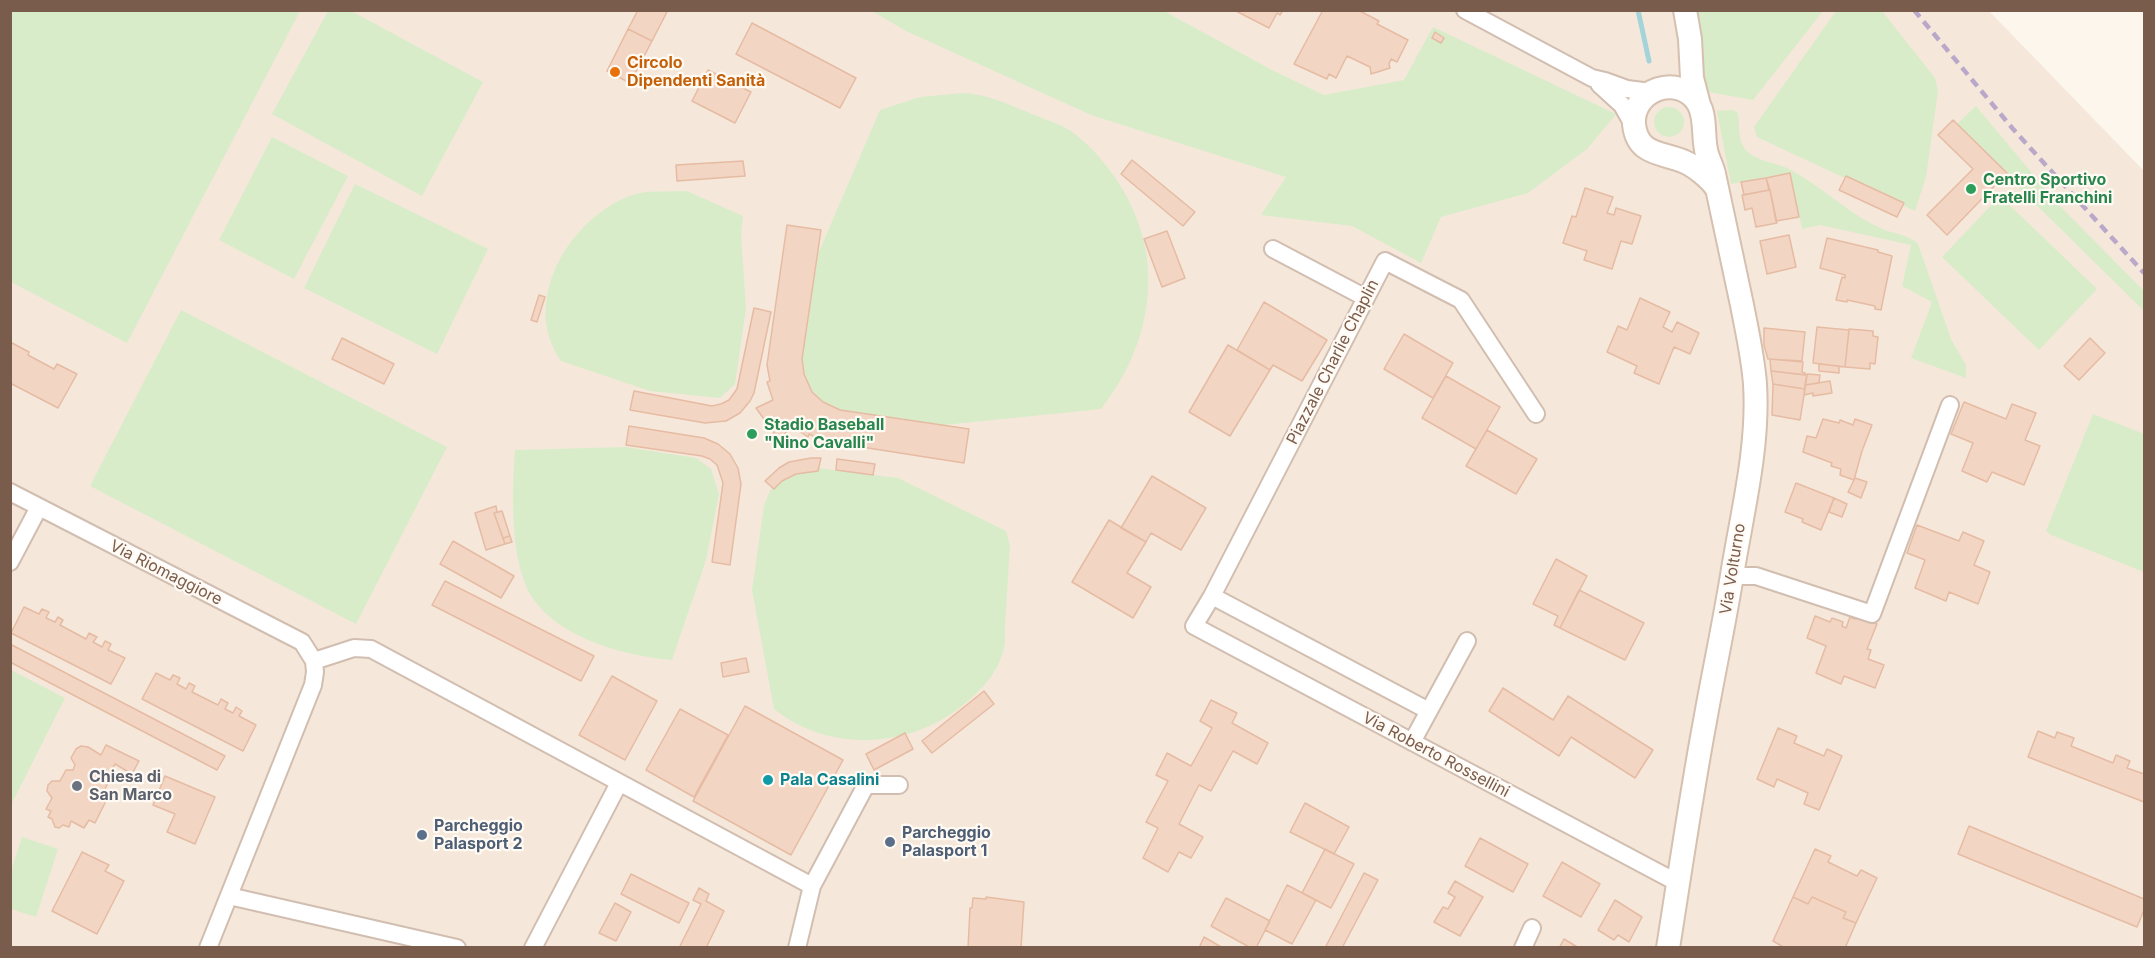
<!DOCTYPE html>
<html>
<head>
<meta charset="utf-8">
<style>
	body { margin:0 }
	#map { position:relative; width:2155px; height:958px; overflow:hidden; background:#fdf6ec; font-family:Inter,sans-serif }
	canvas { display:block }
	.frame { position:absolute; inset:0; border:12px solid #7a5c4d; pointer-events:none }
</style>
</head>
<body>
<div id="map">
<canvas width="2155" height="958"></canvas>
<div class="frame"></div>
</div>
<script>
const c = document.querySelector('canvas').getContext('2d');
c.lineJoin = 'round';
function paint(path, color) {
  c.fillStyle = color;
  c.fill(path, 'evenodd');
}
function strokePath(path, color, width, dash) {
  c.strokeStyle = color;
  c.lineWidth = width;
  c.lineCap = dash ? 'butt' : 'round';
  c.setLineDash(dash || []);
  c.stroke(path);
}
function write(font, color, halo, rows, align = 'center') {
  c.font = font + ' Inter,sans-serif';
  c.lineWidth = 4.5;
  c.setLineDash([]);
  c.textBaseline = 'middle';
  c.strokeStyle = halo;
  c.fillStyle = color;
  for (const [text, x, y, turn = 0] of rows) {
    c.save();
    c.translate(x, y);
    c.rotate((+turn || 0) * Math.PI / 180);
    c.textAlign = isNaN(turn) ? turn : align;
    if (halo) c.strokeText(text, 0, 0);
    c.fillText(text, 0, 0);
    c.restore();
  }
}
const residential = new Path2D(`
	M10 11H1989L2144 171V947H11Z`);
const green = new Path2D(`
	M10 11H300L127 343 11 282Z
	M328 11H351L483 82 422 196 272 114Z
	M872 11H1164L1274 71 1324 95 1404 80 1433 27 1616 114 1587 149 1528 193 1441 217 1421 263 1352 226 1261 215 1286 177 1091 115 906 31Z
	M1689 11H1823L1753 100 1708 92 1699 67Z
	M1836 11H1882L1935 78 1938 91 1926 177 1915 211 1757 137 1754 127Z
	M962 93C988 94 1008 104 1032 114 1044 119 1058 123 1069 130 1086 141 1099 156 1111 172 1167 247 1157 338 1101 409L944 425 835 409 819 399 810 388 803 369 802 359 818 254 880 110 920 97Z
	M1976 106 2057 203 2144 291V311L2006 175 2007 173 1957 124Z
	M1654 122a15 15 0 1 1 30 0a15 15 0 1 1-30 0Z
	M1733 110 1738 113C1740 125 1737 139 1745 149 1755 161 1773 162 1787 168 1821 185 1849 215 1885 230 1896 234 1909 235 1918 244L1951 339 1966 365V378L1911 358 1932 302 1902 286 1911 245 1820 225 1802 229 1790 173 1731 184 1717 111Z
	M272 137 348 176 294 279 219 240Z
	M355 184 488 249 437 354 304 288Z
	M687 191 743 216 741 234 746 308 735 384 720 398 650 391 561 361C554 350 549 340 547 328 538 272 581 214 632 195 645 190 672 192 687 191Z
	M2000 196 2097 289 2039 350 1942 257Z
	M181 310 447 447 356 624 90 486Z
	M2093 414 2144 434V572L2051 535 2046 531Z
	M626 447 696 458 711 469 719 494 706 560 672 660C624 656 552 637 528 590 510 554 512 490 515 450Z
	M818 468 898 478 1006 531 1010 546C1008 572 1007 598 1005 624 1005 634 1006 646 1002 655 996 675 979 692 963 705 909 749 829 753 774 709L752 590 764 505 771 489 783 476Z
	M11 670 65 698 11 805Z
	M22 837 58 849 36 917 11 909V871Z`);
const stream = new Path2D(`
	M1638 10 1649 61`);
const building = new Path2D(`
	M638 10H668L652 41 628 29Z
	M1234 10H1283L1280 15 1277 13 1269 28Z
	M1323 10H1358L1379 21 1377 24 1408 40 1397 62 1391 59 1389 64 1390 68 1371 74 1370 67 1347 56 1336 78 1329 74 1327 79 1294 64Z
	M752 23 856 78 840 108 736 54Z
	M628 29 652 41 630 83 607 71Z
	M1435 32 1444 38 1441 43 1432 38Z
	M708 70 751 92 735 123 692 101Z
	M1953 120 2007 173 1947 235 1927 215 1973 169 1938 135Z
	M1132 160 1195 212 1183 226 1121 174Z
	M743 161 745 176 677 181 676 165Z
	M1790 173 1799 217 1776 221 1770 190 1766 178Z
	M1846 176 1904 203 1897 217 1839 190Z
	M1766 178 1769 190 1744 195 1741 182Z
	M1585 188 1613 197 1607 213 1614 215 1616 208 1641 216 1632 244 1621 241 1612 269 1584 260 1587 251 1563 243 1572 216 1576 217Z
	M1770 190 1777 223 1756 227 1752 208 1745 210 1742 195Z
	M787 225 821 230 802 359 804 374 812 392 823 402 840 410 969 429 964 463 823 441 809 434 808 437 792 426 779 440 756 408 773 400 767 382 770 381 767 365Z
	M1167 231 1185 278 1162 287 1144 239Z
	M1789 235 1796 267 1767 274 1760 241Z
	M1827 238 1878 250V252L1892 256 1881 310 1875 309V306L1847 300V302L1836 300 1842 277 1845 278V275L1820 268Z
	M539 295 545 297 537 322 531 320Z
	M1640 298 1670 312 1663 327 1672 332 1677 322 1699 333 1690 354 1674 347 1659 384 1634 373 1637 366 1607 352 1618 326 1627 330Z
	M1264 302 1327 340 1302 381 1273 365 1270 370 1237 350Z
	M754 308 771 312 754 393 750 401 740 413 726 421 705 423 630 410 634 391 712 406 721 404 729 400 737 389Z
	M1817 327 1849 330 1845 367 1813 363Z
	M1764 328 1805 332 1802 361 1768 359 1764 345Z
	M1849 329 1873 331V336L1878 337 1875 364 1870 363V369L1845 367Z
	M1404 334 1453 363 1433 398 1384 369Z
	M342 338 394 364 384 384 332 359Z
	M2090 338 2105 353 2079 380 2064 366Z
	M12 343 29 352 28 355 54 369 57 364 77 374 58 408 10 383V347Z
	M1228 345 1270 370 1230 436 1189 412Z
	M1770 359 1803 362 1802 372 1805 373V375L1771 371Z
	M1819 364 1839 366V373L1819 371Z
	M1771 371 1807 375 1805 389 1773 384Z
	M1807 374 1820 375 1819 383 1805 385Z
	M1446 376 1500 407 1476 449 1422 418Z
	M1830 381 1832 393 1813 396V393L1804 395 1805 385Z
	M1773 384 1805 389 1800 420 1772 415Z
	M1964 402 2006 419 2012 404 2036 413 2025 440 2040 446 2024 485 1992 472 1987 482 1962 471 1973 443 1951 434Z
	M1823 419 1839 423 1840 420 1853 425 1855 419 1872 425 1862 451 1854 480 1840 475 1841 469 1831 466 1832 463 1803 452 1807 436 1816 438Z
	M629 426 704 438 718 444 730 454 738 468 741 484 730 565 712 562 723 483 717 465 710 459 702 456 626 445Z
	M1487 430 1537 459 1516 494 1466 466Z
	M811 458H821L818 471 796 474 782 481 774 489 765 481 779 468 789 462Z
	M837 459 875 464 873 475 836 470Z
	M1152 476 1206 508 1181 550 1151 533 1146 542 1121 528Z
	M1855 478 1867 482 1861 498 1848 492Z
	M1796 483 1834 498 1821 530 1802 522 1803 519 1785 512Z
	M1834 498 1847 504 1842 517 1829 512Z
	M496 506 497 512 494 513 505 544 486 550 475 513Z
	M502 511 510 536 503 538 494 513Z
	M1109 520 1146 542 1127 573 1151 587 1133 618 1072 582Z
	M1917 525 1959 541 1963 532 1984 541 1974 565 1990 572 1978 604 1949 592 1946 601 1915 588 1925 560 1907 553Z
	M510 536 512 542 505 544 503 538Z
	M453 541 514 576 501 598 440 564Z
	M1556 559 1587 576 1560 628 1554 625 1558 616 1533 604Z
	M445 581 594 656 581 681 432 605Z
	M1579 590 1644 623 1625 660 1560 628Z
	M24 607 39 614 42 609 49 612 46 618 55 622 58 617 63 620 60 625 86 639 89 633 97 637 93 642 102 647 105 641 111 644 108 650 125 658 111 684 11 633Z
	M1815 616 1830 622 1832 618 1843 622 1842 626 1846 628 1850 617 1855 619 1856 616 1877 624 1867 649 1871 650 1868 659 1884 665 1875 688 1844 676 1841 684 1816 673 1826 646 1807 638Z
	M10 644 225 756 217 770 10 662Z
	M746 658 749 672 723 677 721 663Z
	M156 673 170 680 173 675 180 678 177 684 186 689 189 683 195 686 192 692 218 705 221 699 228 703 225 709 233 713 236 707 242 711 239 716 256 725 243 751 142 699Z
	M612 676 657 701 625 760 579 735Z
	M1503 688 1553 720 1568 696 1653 750 1635 778 1571 737 1559 756 1489 711Z
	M984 691 994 704 932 753 922 741Z
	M1211 700 1237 713 1232 723 1268 743 1257 764 1233 751 1211 791 1199 785 1179 824 1203 837 1191 858 1179 852 1168 872 1143 858 1158 828 1146 822 1168 781 1156 775 1167 753 1191 766 1212 728 1200 721Z
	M745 706 843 760 791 855 693 801Z
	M680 709 728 735 694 797 646 770Z
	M1778 728 1797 736 1794 743 1824 756 1827 749 1842 756 1819 810 1804 804 1808 793 1777 779 1774 787 1757 779Z
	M2038 731 2055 738 2057 732 2074 738 2071 746 2113 763 2116 755 2130 761 2127 768 2144 774V802L2028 757Z
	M905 733 913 749 874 770 866 754Z
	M106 745 139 761 132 774 115 764 111 771 114 772 100 798 106 801 95 823 89 820 84 828 71 821 69 827 63 825 59 828 55 827 52 819 48 817 51 811 46 809 52 798 47 791 48 785 52 781H60L66 770H73L75 765 71 758 76 749 81 746 88 747 101 755Z
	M165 776 215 797 195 844 167 832 175 814 153 805Z
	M1305 803 1349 827 1334 854 1290 832Z
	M1969 826 2144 899V910L2137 927 1958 854Z
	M1480 838 1528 864 1513 892 1465 866Z
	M1325 849 1354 864 1331 908 1302 893Z
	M1815 849 1831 856 1828 862 1857 876 1861 870 1877 878 1856 923 1843 918 1846 912 1812 897 1808 904 1793 897Z
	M82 852 109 865 105 871 124 881 97 934 52 911Z
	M1562 862 1600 884 1581 917 1543 896Z
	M1364 873 1378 880 1342 948H1325Z
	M631 874 689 903 679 923 621 894Z
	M1455 881 1483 897 1460 936 1434 922 1443 907 1448 909 1455 897 1448 893Z
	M1287 885 1316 900 1292 944 1265 930Z
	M699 888 709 894 706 901 724 911 706 948H679L701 904 693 900Z
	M986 897 1024 902 1021 948H968L970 908H972L973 898 986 899Z
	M1793 897 1808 904 1812 897 1846 912 1843 918 1856 923 1845 948H1785L1773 941Z
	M1226 898 1270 921 1256 948H1251L1211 926Z
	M1615 900 1642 917 1629 942 1618 935 1614 940 1598 930Z
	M615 903 631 912 616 941 599 933Z
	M1204 937 1223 948H1199Z
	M1564 939 1579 948H1559Z`);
const street = new Path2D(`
	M1465 10 1592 78 1605 81 1627 89 1651 92
	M1599 84 1622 105 1635 128
	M1273 249 1366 298
	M10 492 302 642 314 661
	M10 562 39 507
	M1732 576H1756L1872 614 1950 405
	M1212 596 1194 626 1678 883
	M1429 711 1212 596 1385 261 1461 300 1536 414
	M1412 742 1467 641
	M229 896 457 948
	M208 948 313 685 315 672 314 661 354 648 371 649 812 886
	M533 948 619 783
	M797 948 812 886 866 785H899
	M1523 948 1532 928`);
const secondary = new Path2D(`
	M1685 10 1690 39 1692 78 1699 105
	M1668 948C1680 872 1691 796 1705 721 1714 670 1725 620 1733 569 1743 509 1759 445 1755 384 1753 357 1747 331 1742 305 1733 261 1723 218 1714 174 1713 168 1709 161 1707 154 1702 138 1707 118 1698 103 1679 73 1632 89 1634 124 1637 156 1663 152 1685 162 1696 167 1711 179 1717 189`);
const rail = new Path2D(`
	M1914 10 2013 129 2144 273`);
const markers = [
	[615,72,6,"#e8710a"],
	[1971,189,6,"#2e9e5b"],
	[752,434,6,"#2e9e5b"],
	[768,780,6,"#0f9aa8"],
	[77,786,6,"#6b7280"],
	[422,835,6,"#5c6f8a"],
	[890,842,6,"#5c6f8a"]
];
const foodNames = [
	["Circolo",627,63],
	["Dipendenti Sanità",627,81]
];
const leisureNames = [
	["Centro Sportivo",1983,180],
	["Fratelli Franchini",1983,198],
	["Stadio Baseball",764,425],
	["\"Nino Cavalli\"",764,443]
];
const streetNames = [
	["Piazzale Charlie Chaplin",1333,362,-63],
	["Via Volturno",1733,569,-81],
	["Via Riomaggiore",166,573,27],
	["Via Roberto Rossellini",1436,755,28]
];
const worshipNames = [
	["Chiesa di",89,777],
	["San Marco",89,795]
];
const cultureNames = [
	["Pala Casalini",780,780]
];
const serviceNames = [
	["Parcheggio",434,826],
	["Palasport 2",434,844],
	["Parcheggio",902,833],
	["Palasport 1",902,851]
];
paint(residential, '#f5e8da');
paint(green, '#d8ecc9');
strokePath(stream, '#a5d3da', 5);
paint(building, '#f3d5c3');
strokePath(building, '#e6bba3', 1.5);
strokePath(street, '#d1beb0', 20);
strokePath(secondary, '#d6c0b0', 26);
strokePath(street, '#fff', 16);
strokePath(secondary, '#fff', 22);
strokePath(rail, '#b9a8c9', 4.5, [9, 6]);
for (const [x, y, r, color] of markers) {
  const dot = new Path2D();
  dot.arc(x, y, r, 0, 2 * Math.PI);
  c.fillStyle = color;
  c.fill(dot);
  strokePath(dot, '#fffaf3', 2);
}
write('bold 16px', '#c56008', '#fffaf3', foodNames, 'left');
write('bold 16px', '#27864d', '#fffaf3', leisureNames, 'left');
write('16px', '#7a5c4d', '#fffaf3', streetNames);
write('bold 16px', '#5b616d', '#fffaf3', worshipNames, 'left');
write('bold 16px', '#0d838f', '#fffaf3', cultureNames, 'left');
write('bold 16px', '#4e5e75', '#fffaf3', serviceNames, 'left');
</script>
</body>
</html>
